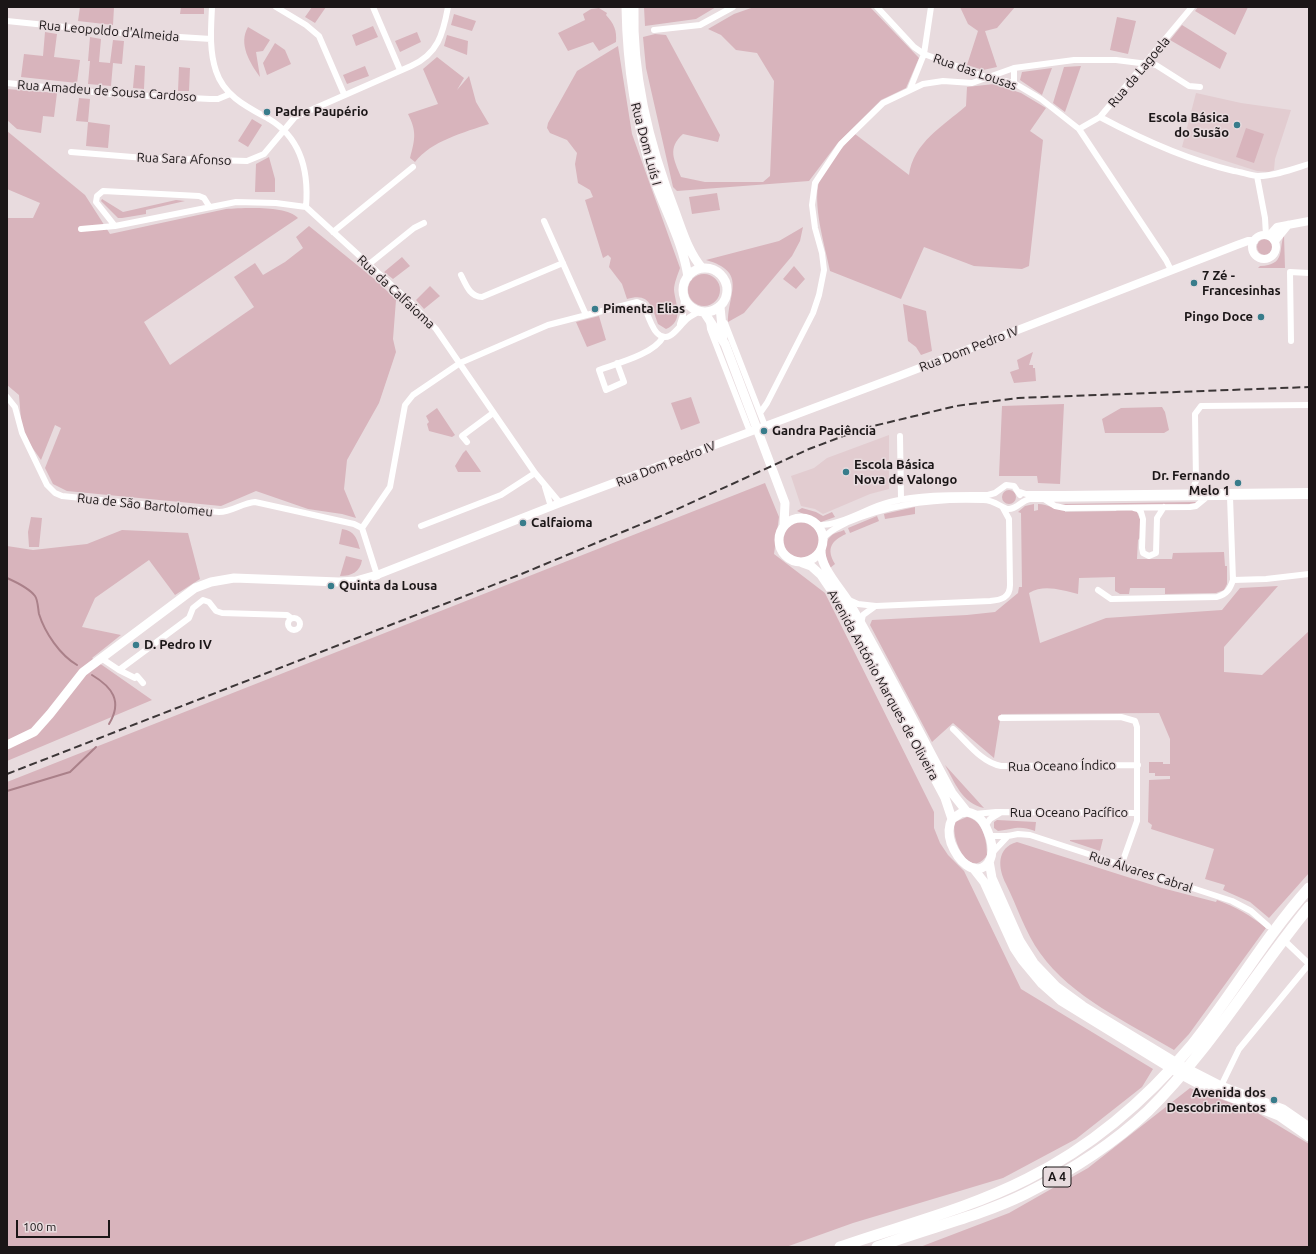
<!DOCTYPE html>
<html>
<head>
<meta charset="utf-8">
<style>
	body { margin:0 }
	#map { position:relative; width:1316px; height:1254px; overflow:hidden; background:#e8dbde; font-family:Ubuntu,sans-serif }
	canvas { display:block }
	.frame { position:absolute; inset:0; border:8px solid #1b1617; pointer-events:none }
	.scale { position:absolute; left:16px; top:1220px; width:94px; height:18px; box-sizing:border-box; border:2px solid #1b1617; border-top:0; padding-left:5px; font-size:12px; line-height:14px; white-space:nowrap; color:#1b1617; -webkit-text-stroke:3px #e8dbde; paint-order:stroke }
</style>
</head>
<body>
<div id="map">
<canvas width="1316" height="1254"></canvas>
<div class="frame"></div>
<div class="scale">100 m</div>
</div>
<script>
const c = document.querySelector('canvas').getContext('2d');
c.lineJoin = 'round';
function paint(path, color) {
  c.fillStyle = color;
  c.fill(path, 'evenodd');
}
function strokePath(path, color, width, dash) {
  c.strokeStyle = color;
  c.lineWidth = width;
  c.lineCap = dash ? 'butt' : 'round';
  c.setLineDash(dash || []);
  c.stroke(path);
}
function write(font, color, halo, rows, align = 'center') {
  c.font = font + ' Ubuntu,sans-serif';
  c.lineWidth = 3;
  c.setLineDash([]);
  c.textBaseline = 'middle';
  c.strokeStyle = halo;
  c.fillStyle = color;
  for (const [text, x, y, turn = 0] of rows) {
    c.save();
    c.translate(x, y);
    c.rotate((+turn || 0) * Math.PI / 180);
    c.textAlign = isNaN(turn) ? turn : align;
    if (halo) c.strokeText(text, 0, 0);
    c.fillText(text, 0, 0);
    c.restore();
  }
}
const built = new Path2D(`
	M1196 93 1241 103 1291 110 1275 159 1274 170 1269 172 1257 171 1182 147Z
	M889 435V489L870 494 823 514 815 509 801 506 791 476 814 468 827 458Z`);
const green = new Path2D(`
	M80 7H114L113 25 78 21Z
	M181 7H204V14H180Z
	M312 7H326L315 23 305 17Z
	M644 7H716L696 19 645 26Z
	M754 7H870L919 58 906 88 881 100 837 144 809 181 677 191 673 187 646 68 643 37 655 34 666 35 720 135 718 142 683 134C667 148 674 160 681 177L705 182H763L770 176 774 81 757 53 736 50 721 35 708 29 734 14Z
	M960 7H1015L997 28 985 31 997 67 983 70 967 65 978 31 968 24Z
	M1198 7H1248L1235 35 1195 11Z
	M599 8 607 13 606 15C614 24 617 30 616 42L599 51 593 42 568 51 558 33 585 20 583 14 591 9Z
	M454 14 476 21 472 31 451 25Z
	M1117 17 1136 21 1128 54 1110 50Z
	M1182 25 1227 53 1220 69 1170 40Z
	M373 26 378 37 356 46 352 35Z
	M248 27 270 40 263 51 256 52 260 77C250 63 238 44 248 27Z
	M45 32 57 34 54 57 80 60 77 83 21 77 24 54 43 56Z
	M417 32 421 42 400 52 395 41Z
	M447 35 468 41 467 55 444 46Z
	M90 37 101 39 99 62 110 63 113 40 124 41 122 64 113 63 111 86 88 84 90 61H88Z
	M275 43 285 50 291 64 267 75 263 63Z
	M618 46 632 134 680 268C678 274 674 283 674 290 675 303 685 321 666 329L658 324C652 306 649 292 627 299L622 284 609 267 611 258 608 255 603 258 585 200 593 197 590 190 578 183 575 164 577 153 567 140 550 133 547 128 548 123 577 71Z
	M437 57 464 78 457 90 469 76 476 102 489 124C465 132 431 141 415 162L410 158C415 139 417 132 408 114L438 104 423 69Z
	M135 65 145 66 144 89 133 88Z
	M365 66 369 76 347 84 343 75Z
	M1081 66 1065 112 1053 103 1064 67Z
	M179 67 190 68 189 91H178Z
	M1052 68 1042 95 1020 80 1022 72Z
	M994 84 1021 93 1046 108 1030 131 1043 140 1029 266 1022 269 974 266 924 247 901 299 830 271C825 246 814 211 818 186 822 168 843 147 855 134L909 175C913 143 943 126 966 106L967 87Z
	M7 89 57 93 54 117 43 116 41 133 17 129 7 120Z
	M79 98 90 99 88 122 110 125 108 148 86 146 88 122 76 121Z
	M252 119 262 125 248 147 238 141Z
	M1246 128 1264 134 1254 163 1236 157Z
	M7 131 85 195 110 234 226 209C243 208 286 205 298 218L144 322 170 365 254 307 234 277 255 263 263 275 285 262 303 248 296 237 309 226 378 282 396 300 393 339 396 352 379 403 347 460 344 489 356 518 342 514 308 509 256 491 221 506 67 491 53 484 45 468 61 428 55 425 41 460 22 433 19 395 7 385V218H33L40 203 7 189Z
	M269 157 275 179V192H255L256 164Z
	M717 193 720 210 692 214 689 197Z
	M102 199 123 212 176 200 185 201 146 210V214L122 218H118L101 201Z
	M803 227 800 241 792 256 744 313 728 322C728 293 748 272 706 260L779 241Z
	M1284 235 1285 268H1258L1260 266C1286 265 1278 250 1284 235Z
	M1257 247a8 8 0 1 1 16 0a8 8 0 1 1-16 0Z
	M402 257 410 266 393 279 384 272Z
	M794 266 805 279 796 289 783 279Z
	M688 290a16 16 0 1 1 32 0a16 16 0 1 1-32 0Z
	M430 286 440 296 424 309 416 300Z
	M903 304 926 311 932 351 921 355 916 347 908 341Z
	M599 316 606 340 587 347 576 322Z
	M1033 352 1029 365H1033V368H1035L1036 381 1014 383 1010 372 1019 369 1017 360Z
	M691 397 700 423 681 430 671 403Z
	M1064 404 1060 484 1038 483 1037 476H999L1002 406Z
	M1162 407 1165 412 1169 430 1164 433H1105L1102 419 1121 408Z
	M437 408 455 435 452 437 429 431 427 424 429 422 426 416Z
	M466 450 480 470 481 472H458L455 466 463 453Z
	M765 483 779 517 774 554 825 593 934 812V828L940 843 948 855 964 871 1021 989 1153 1069 1142 1087 1076 1139 1003 1178 853 1223 786 1247H7V782Z
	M1002 497a7 7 0 1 1 14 0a7 7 0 1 1-14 0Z
	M1197 502 1194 504 1060 506 1056 504Z
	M1034 504V511L1038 510V504C1048 504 1055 510 1065 510V512L1116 511 1117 509 1136 510 1140 519 1141 537 1138 540 1137 559H1172L1173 553 1224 552 1225 566H1227V584L1224 590 1216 593 1165 594V588H1130L1129 594H1120L1115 591V577L1079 578 1078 594C1061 590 1044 584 1029 593L1040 643 1106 618 1222 610 1240 588 1278 586 1224 647V672L1262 675 1309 631V873L1269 918 1250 902 1223 890 1225 885 1205 879 1214 849 1151 829 1152 825 1148 822 1149 780 1170 779V739L1159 713 1001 714 994 758 953 723 932 742 870 625 872 620 967 615 995 612 1018 593 1019 587H1022L1021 513 1018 512 1025 506Z
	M915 507V514L885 519 884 514Z
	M802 508 816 512 823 516 832 512 835 517 821 522 797 511Z
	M877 516 879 521 850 533 848 528Z
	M31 517 42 518 39 547H29L28 532Z
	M781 540a19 19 0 1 1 38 0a19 19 0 1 1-38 0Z
	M342 529C355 531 357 539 360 549L339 544Z
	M122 530 188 533 200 579 175 595 149 560 95 598 82 627 121 635 92 658 152 700 7 761V546L33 550 87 544Z
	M844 530 846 534C831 541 826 549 835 564L830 568C826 559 822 545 830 537 833 533 840 532 844 530Z
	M346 556 362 560C360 572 352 576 340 576Z
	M1163 762V764H1170V776H1155V773H1149V762Z
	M945 765 984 808C962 803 955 783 945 765Z
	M967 817C983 820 987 841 987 855 970 881 950 839 955 822Z
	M997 820 1036 822 1035 831C1019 825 1014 829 998 831L994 828V822Z
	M1103 839 1100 851 1070 841V840Z
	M1017 842 1162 888 1216 902 1217 900C1236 907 1250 915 1266 928L1189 1034 1174 1050C1129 1023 1071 997 1040 953 1025 932 1017 906 1006 884 998 868 996 848 1017 842Z
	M1190 1088 1256 1112 1309 1144V1247H920L1009 1213 1088 1168Z`);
const stream = new Path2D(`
	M7 578C16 582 29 588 35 596 38 600 38 609 39 614 45 633 60 655 77 665
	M92 675C112 687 123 701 109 724
	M7 791 70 772 96 747`);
const minor = new Path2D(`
	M212 7C211 28 209 50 216 71 224 96 247 107 269 119 301 138 309 171 306 207
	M276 7 306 25 319 36 344 94
	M373 7 400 70
	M877 7 914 47 924 54 986 77 1014 83 1041 99 1079 129 1166 260 1171 270
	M7 21 133 34 211 39
	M654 30 700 25 733 7
	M7 83 112 94 210 99H218L230 94
	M1014 83V68
	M910 89 924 54 931 7
	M1100 117C1143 140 1187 160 1234 171 1242 172 1251 176 1258 176 1275 176 1293 169 1309 164
	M1079 129 1100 117 1192 7
	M71 152 145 158 247 161 264 154 295 117 411 66C438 54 443 34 448 7
	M1257 176 1265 218 1266 235
	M209 206 204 198 199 196 103 191 97 196 96 202 115 226 236 202 276 203 306 207 410 302 436 329 535 473 560 503
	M544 221 586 315
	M81 229 115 226
	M333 232 413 167
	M368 265 414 228 424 223
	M461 275C466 285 470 297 482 297L563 263
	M709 321 710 329 750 432
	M725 323 765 426
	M680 324 683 315 684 297
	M1291 341 1290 272 1309 273
	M617 363 624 382 606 390 599 370C618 363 654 354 663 337
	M7 397 15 407 22 433 47 485 55 493 62 496 219 512C232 512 242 503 255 502L354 524 362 528 377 575
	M760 413 767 403 813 313 819 295 824 270 822 253 815 228 812 205 815 183 841 144 883 103 923 84 943 81 972 83 1014 68 1074 60H1116L1156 65 1189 86 1200 87
	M900 436 901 499
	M467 442 462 436 493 413
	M545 487 551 507
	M1020 492 1026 494H1064L1309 491
	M1191 492 1196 481 1195 414 1201 406 1309 405
	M1230 497 1233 580
	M1044 499 1055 506 1065 508 1190 507 1196 506 1207 497
	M1134 508 1138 509 1141 512 1143 519 1142 548 1143 553 1149 556 1156 553 1157 518 1164 507
	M817 525C839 527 868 507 890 502 922 494 955 495 988 495L995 493 1006 485 1014 486 1020 495
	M421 526 501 495 535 473
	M362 528 390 487 405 405 413 395 460 363 548 325 637 302 644 305C647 313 651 327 657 333 669 345 678 327 686 320 690 316 695 314 700 311
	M823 539C829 530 839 527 848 522 892 503 936 498 983 500 996 500 1002 509 1009 509 1017 509 1022 500 1030 499L1309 496
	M1098 590 1111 599 1217 597C1227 594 1230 589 1233 580L1266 579 1309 574
	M849 600 858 604 876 606 990 601C1001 600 1010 598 1010 585L1009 519 1003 508
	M288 624a6 6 0 1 1 12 0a6 6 0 1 1-12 0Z
	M861 623 863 615 874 607
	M101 658 119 670 189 618 193 608 203 600 209 602 216 611 222 613 287 615 291 618
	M119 670 135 678 137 676 143 683
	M1001 718 1121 717 1135 721 1137 727V821L1121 866
	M953 729C967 742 982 763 1001 766L1138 765
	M975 814 996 812 1137 813
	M985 826 990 819 1000 813
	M989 836H1008L1018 834 1030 835 1232 901 1251 911 1268 926
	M994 851 1008 836
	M1287 943 1309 964
	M1221 1086 1239 1049 1309 964`);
const tertiary = new Path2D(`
	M1252 247a12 12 0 1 1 24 0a12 12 0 1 1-24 0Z
	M1269 236 1277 227 1309 221
	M1275 241 1288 225
	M377 575 560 503 899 376 1237 245 1248 241H1254`);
const secondary = new Path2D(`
	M626 7C627 64 635 121 653 176 664 209 683 242 688 277
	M634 7C632 79 650 148 676 214 683 233 689 253 702 268
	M683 290a22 22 0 1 1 44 0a22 22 0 1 1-44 0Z
	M720 307 723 337
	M704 312 725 344 785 503 784 525
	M779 540a22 22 0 1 1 44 0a22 22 0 1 1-44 0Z
	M821 549C819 566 841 589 850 604 886 666 918 730 952 793L967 812
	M800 562 811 566 821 575 846 612 945 798 952 819
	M7 745 34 732 50 714 83 672 195 588 211 582 234 578 339 582 356 581 377 575
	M967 812C979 814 984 822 988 832 1004 870 968 886 951 843 948 834 948 827 952 819L961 813Z
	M989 861 992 878 1020 941 1034 963 1057 987 1083 1006 1182 1066 1221 1086 1283 1109 1309 1127
	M973 868 984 882 1014 948 1022 960 1042 984 1061 1001 1178 1073 1204 1087 1279 1116 1309 1137`);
const motorway = new Path2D(`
	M840 1247C903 1225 968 1209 1027 1179 1091 1147 1146 1100 1192 1045 1233 994 1265 937 1309 888
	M877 1247C926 1228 978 1217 1025 1194 1069 1172 1112 1145 1148 1111 1210 1050 1254 974 1309 907`);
const rail = new Path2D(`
	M7 774 519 575 673 511 809 449 865 428 956 406 1018 398 1309 387`);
const markers = [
	[267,112,4,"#387c8b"],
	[1237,125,4,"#387c8b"],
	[1194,283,4,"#387c8b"],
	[595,309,4,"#387c8b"],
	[1261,317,4,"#387c8b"],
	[764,431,4,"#387c8b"],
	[846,472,4,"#387c8b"],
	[1238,483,4,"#387c8b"],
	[523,523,4,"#387c8b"],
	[331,586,4,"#387c8b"],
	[136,645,4,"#387c8b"],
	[1274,1100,4,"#387c8b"]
];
const shields = [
	[1057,1177,28]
];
const shieldNames = [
	["A 4",1057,1177]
];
const streetNames = [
	["Rua Leopoldo d'Almeida",109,31,5],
	["Rua das Lousas",975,72,19],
	["Rua da Lagoela",1139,72,-50],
	["Rua Amadeu de Sousa Cardoso",107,91,4],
	["Rua Dom Luís I",646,144,75],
	["Rua Sara Afonso",184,159,2],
	["Rua da Calfaioma",396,292,43],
	["Rua Dom Pedro IV",969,349,-21],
	["Rua Dom Pedro IV",666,464,-21],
	["Rua de São Bartolomeu",145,505,6],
	["Avenida António Marques de Oliveira",883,685,61],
	["Rua Oceano Índico",1062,766,-1],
	["Rua Oceano Pacífico",1069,813],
	["Rua Álvares Cabral",1141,872,18]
];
const poiNames = [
	["Padre Paupério",275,112],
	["Escola Básica",1229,118,"right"],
	["do Susão",1229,133,"right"],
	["7 Zé -",1202,276],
	["Francesinhas",1202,291],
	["Pimenta Elias",603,309],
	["Pingo Doce",1253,317,"right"],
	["Gandra Paciência",772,431],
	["Escola Básica",854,465],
	["Nova de Valongo",854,480],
	["Dr. Fernando",1230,476,"right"],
	["Melo 1",1230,491,"right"],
	["Calfaioma",531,523],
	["Quinta da Lousa",339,586],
	["D. Pedro IV",144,645],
	["Avenida dos",1266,1093,"right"],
	["Descobrimentos",1266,1108,"right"]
];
paint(built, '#e2ccd0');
paint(green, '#d8b4bc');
strokePath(stream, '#aa8089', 2);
strokePath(minor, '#fff', 6);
strokePath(tertiary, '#fff', 8);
strokePath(secondary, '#fff', 9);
strokePath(motorway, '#fff', 11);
strokePath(rail, '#3c3637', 2, [8, 4]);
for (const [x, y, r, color] of markers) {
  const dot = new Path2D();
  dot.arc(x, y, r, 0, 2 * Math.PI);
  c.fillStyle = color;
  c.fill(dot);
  strokePath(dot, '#e8dbde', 1.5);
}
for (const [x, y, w] of shields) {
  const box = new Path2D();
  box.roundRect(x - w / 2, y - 10, w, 20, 3);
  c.fillStyle = '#e8dbde';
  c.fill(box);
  strokePath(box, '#1b1617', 1);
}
write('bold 12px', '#1b1617', null, shieldNames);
write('13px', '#1b1617', '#e8dbde', streetNames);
write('bold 13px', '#1b1617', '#e8dbde', poiNames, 'left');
</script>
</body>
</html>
